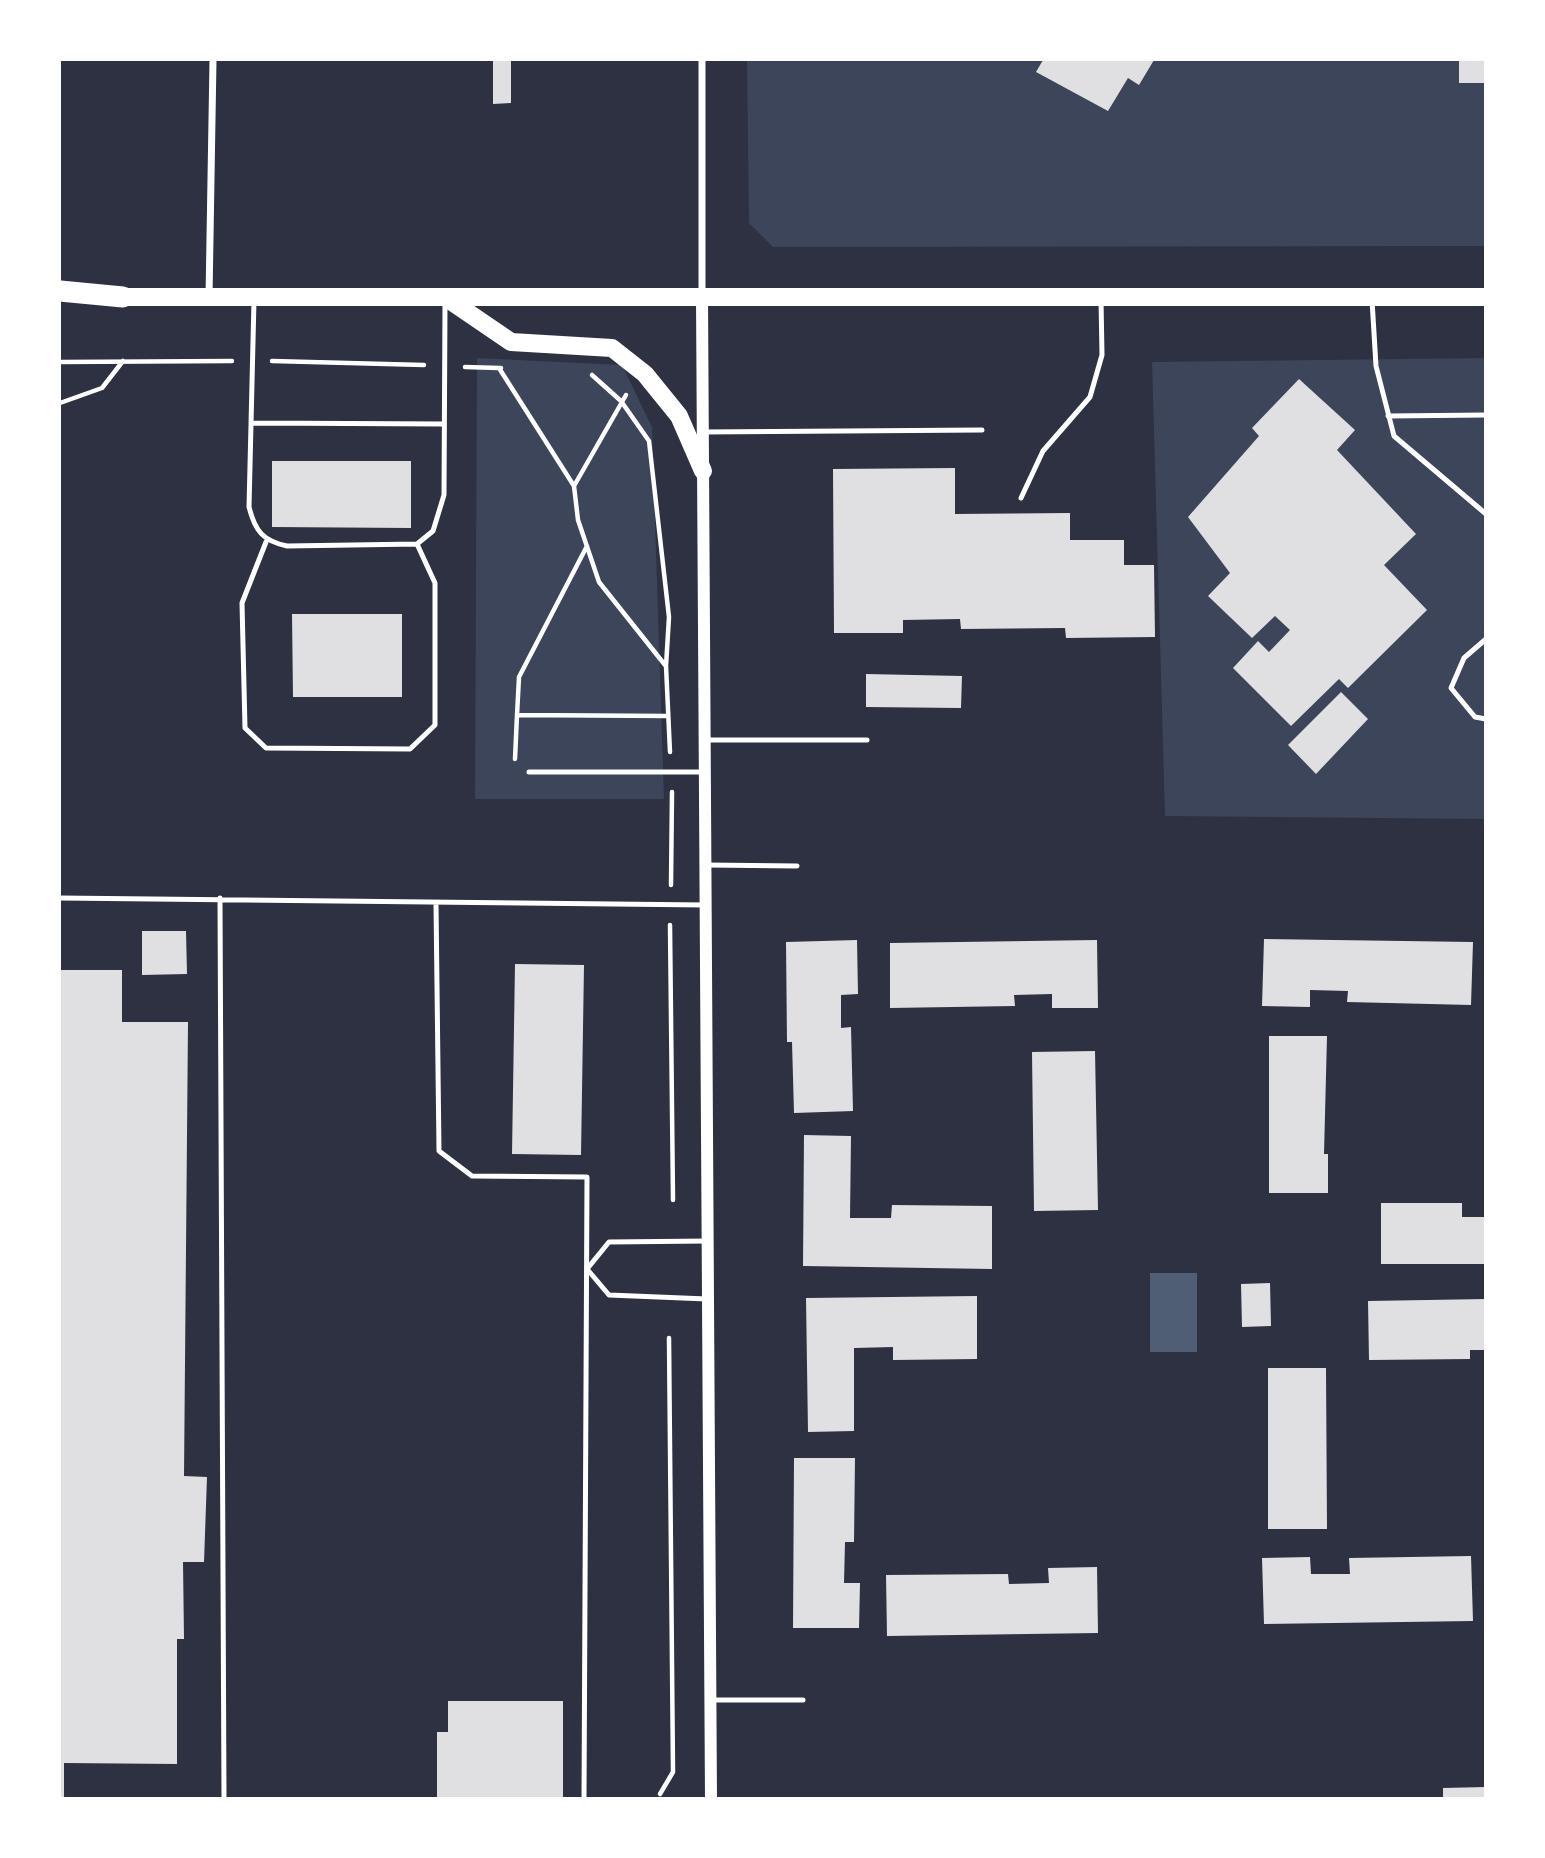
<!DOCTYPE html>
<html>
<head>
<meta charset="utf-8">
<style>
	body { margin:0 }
	#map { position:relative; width:1545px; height:1858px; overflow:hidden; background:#2d3142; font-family:"IBM Plex Sans",sans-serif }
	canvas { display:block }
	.frame { position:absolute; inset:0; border:61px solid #fff; pointer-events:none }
</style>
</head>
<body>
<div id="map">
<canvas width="1545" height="1858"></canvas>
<div class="frame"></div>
</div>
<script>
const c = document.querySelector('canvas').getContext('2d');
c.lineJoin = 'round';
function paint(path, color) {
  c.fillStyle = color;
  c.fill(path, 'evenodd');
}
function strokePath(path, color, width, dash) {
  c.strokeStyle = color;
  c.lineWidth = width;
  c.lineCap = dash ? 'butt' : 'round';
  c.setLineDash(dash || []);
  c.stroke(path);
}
const green = new Path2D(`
	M747 60H1485V246L773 247 749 223Z
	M477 358 622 365 652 427 664 799H475Z
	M1485 358V819L1165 816 1152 362Z`);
const water = new Path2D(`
	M1150 1273H1197V1352H1150Z`);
const building = new Path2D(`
	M493 60H511V103L493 104Z
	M1043 60H1154L1139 85 1128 78 1108 111 1036 72Z
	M1459 60H1486V83H1459Z
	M1299 379 1355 430 1337 450 1416 534 1384 565 1427 610 1348 688 1339 679 1291 726 1233 668 1258 641 1269 652 1290 630 1275 616 1252 638 1208 596 1230 573 1188 517 1259 436 1252 428Z
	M272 461H411V528L272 527Z
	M955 468V514L1070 513V540H1124V565H1154L1155 637 1066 638 1065 628 961 629 960 619 903 620V633H834L833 469Z
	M292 614H402V697H293Z
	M866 674 962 676 961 708 866 707Z
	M1341 692 1368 719 1316 774 1288 745Z
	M142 931H186L187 974 142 975Z
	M1264 939 1473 942 1471 1005 1347 1002 1348 991 1310 990V1007L1262 1006Z
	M857 940 858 994 841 995V1028L851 1027 853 1111 794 1113 792 1042H787L786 942Z
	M1097 940 1098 1008H1052V994L1014 995 1015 1006 890 1008V943Z
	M515 964 584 965 581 1155 512 1154Z
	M60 970H122V1022H188L184 1476 207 1477 204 1562H183L184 1639H177V1764L64 1763V1798H60Z
	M1269 1036H1327L1324 1154H1328V1193H1269Z
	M1095 1051 1098 1210 1034 1211 1032 1052Z
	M804 1135 851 1136 850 1218H891L892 1205 992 1206V1269L803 1266Z
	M1381 1203H1462V1217H1486V1264H1381Z
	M1270 1283 1271 1326 1242 1327 1241 1284Z
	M977 1296V1359L893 1360V1347L854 1348V1431L808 1432 806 1298Z
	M1486 1299V1350H1470V1359L1369 1360 1368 1301Z
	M1268 1368H1326L1327 1529H1268Z
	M794 1458H855L854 1542H845L844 1583H860L859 1628H793Z
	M1471 1556 1473 1621 1264 1624 1262 1558 1310 1557 1311 1574H1350L1349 1558Z
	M1097 1567 1098 1633 887 1636 886 1575 1008 1574 1009 1584 1049 1583 1048 1568Z
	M448 1701H563V1798H437V1732H448Z
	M1486 1787V1798H1443V1788Z`);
const path = new Path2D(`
	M272 361 424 365
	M60 362 232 361
	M465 367 499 368
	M501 368H499L574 486
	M592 375 621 401 649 441 669 617 666 666 670 752
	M626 395 574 486 578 520 599 582 665 665
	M60 403 102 388 123 361
	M587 546 519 677 517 715 668 716
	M515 759 517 715
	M671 885 672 792
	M670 925 673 1200
	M660 1794 673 1772 669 1338`);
const service = new Path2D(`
	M254 300 249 507C255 531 263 541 287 546L417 544 433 531 444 495 445 304
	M1372 300 1376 366 1394 436 1486 514
	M1388 416 1486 415
	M251 423 444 424
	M703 432 982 430
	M1021 498 1043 451 1090 397 1102 355 1101 300
	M266 542 242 603 245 728 266 748 410 749 435 725V583L417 544
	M1486 639 1464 658 1451 688 1475 717 1486 719
	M705 740H867
	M529 772H705
	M706 865 797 866
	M60 898 705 905
	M220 898 224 1798
	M436 904 439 1151 472 1176 587 1177 584 1798
	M707 1299 609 1295 587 1269 609 1242 708 1241
	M710 1700H803`);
const minor = new Path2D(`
	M702 60V296
	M209 297 213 60`);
const tertiary = new Path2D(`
	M702 297 711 1798`);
const primary = new Path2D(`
	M110 297H1486
	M445 297 511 342 612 348 645 374 679 416 703 471`);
const motorway = new Path2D(`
	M60 291 123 297`);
paint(green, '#3c4559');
paint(water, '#4f5d75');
paint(building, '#e0e0e3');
strokePath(path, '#fff', 4.5);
strokePath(service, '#fff', 5);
strokePath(minor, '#fff', 7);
strokePath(tertiary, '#fff', 12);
strokePath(primary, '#fff', 18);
strokePath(motorway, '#fff', 21);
</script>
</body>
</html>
